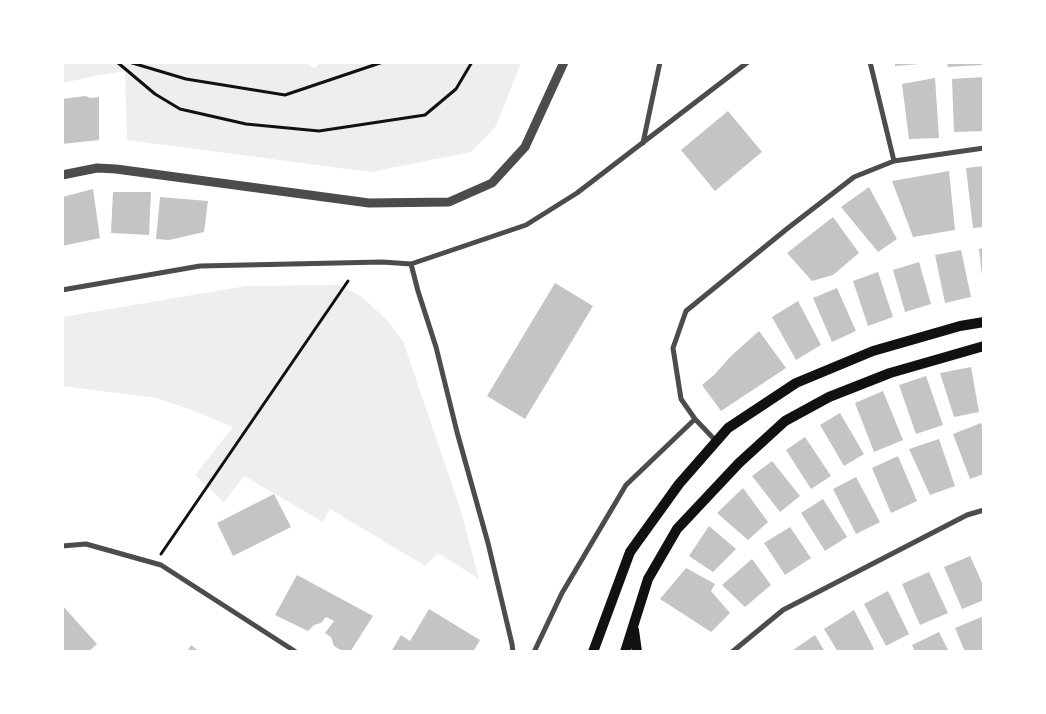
<!DOCTYPE html>
<html>
<head>
<meta charset="utf-8">
<style>
	body { margin:0 }
	#map { position:relative; width:1046px; height:714px; overflow:hidden; background:#fff; font-family:Lora,serif }
	canvas { display:block }
	.frame { position:absolute; inset:0; border:64px solid #fff; pointer-events:none }
</style>
</head>
<body>
<div id="map">
<canvas width="1046" height="714"></canvas>
<div class="frame"></div>
</div>
<script>
const c = document.querySelector('canvas').getContext('2d');
c.lineJoin = 'round';
function paint(path, color) {
  c.fillStyle = color;
  c.fill(path, 'evenodd');
}
function strokePath(path, color, width, dash) {
  c.strokeStyle = color;
  c.lineWidth = width;
  c.lineCap = dash ? 'butt' : 'round';
  c.setLineDash(dash || []);
  c.stroke(path);
}
const green = new Path2D(`
	M304 62 314 68 321 62 521 63 496 126 471 152 371 172 127 140 125 71 100 75 63 83 62 63Z
	M338 285 361 296 386 319 403 341 461 511 479 579 438 553 425 566 330 509 323 522 244 476 224 502 195 475 233 427 192 410 156 398 63 386V317L246 286Z`);
const building = new Path2D(`
	M895 62H920V64L895 66Z
	M947 62H982V65L948 67Z
	M984 77V131L954 132 952 79Z
	M935 78 939 138 909 139 902 84Z
	M85 96 91 98 99 97V140L62 144V99Z
	M728 111 762 152 715 191 681 150Z
	M984 166V227L973 228 966 168Z
	M949 171 955 230 913 237 892 181Z
	M869 187 897 239 878 252 841 207Z
	M93 189 100 238 62 246V197Z
	M113 192H151L149 235 111 233Z
	M160 197 208 201 204 232 169 240 156 239Z
	M833 217 859 253 833 275 812 281 787 253Z
	M984 248V276H982L979 249Z
	M961 250 971 297 945 303 935 255Z
	M919 262 931 304 905 312 893 270Z
	M878 272 893 317 868 326 853 281Z
	M555 283 593 306 525 419 487 396Z
	M837 288 856 331 832 342 813 298Z
	M798 301 821 345 796 360 772 317Z
	M759 331 786 368 721 411 702 385 715 374 730 357Z
	M971 367 979 412 954 417 940 373Z
	M926 376 943 425 916 434 899 385Z
	M883 391 903 440 874 452 855 403Z
	M840 413 864 454 844 466 820 425Z
	M981 423 984 430V474L970 479 953 434Z
	M805 437 831 476 811 489 786 450Z
	M939 439 955 486 930 495 909 449Z
	M898 456 917 501 891 513 872 468Z
	M772 461 800 496 780 512 752 476Z
	M856 477 880 522 856 534 833 489Z
	M743 488 768 522 748 540 717 513Z
	M274 494 291 527 233 556 217 523Z
	M823 499 847 537 825 551 801 513Z
	M709 526 736 549 713 572 689 556Z
	M790 527 811 558 785 575 764 543Z
	M970 556 984 587V600L962 609 944 567Z
	M752 559 771 585 745 607 722 585Z
	M686 568 715 584 711 591 730 613 711 632 660 599Z
	M929 572 948 613 920 625 902 584Z
	M297 575 373 616 350 652H344L334 646 331 637 325 633 334 621 326 617 321 623 314 625 308 631 275 615Z
	M888 591 909 634 886 646 864 604Z
	M62 605 97 644 88 652H62Z
	M429 609 480 640 473 652H391L401 635 410 641Z
	M854 610 874 649 871 652H838L824 629Z
	M984 616V652H965L955 628Z
	M939 632 949 652H915L912 645Z
	M815 635 825 652H790Z
	M191 645 200 652H187Z`);
const path = new Path2D(`
	M117 62 155 94 180 109 246 124 319 131 425 115 456 89 472 62
	M129 62 186 79 285 95 383 62
	M161 554 348 281`);
const minor = new Path2D(`
	M870 62 894 161
	M643 143 660 62
	M411 264 418 291 436 347 457 432 488 543 512 644 513 652
	M62 290 200 266 382 262 411 264 526 225 577 193 748 62
	M716 441 695 419 681 399 673 348 686 311 788 228 854 177 894 161 984 148
	M62 546 86 544 161 565 296 652
	M534 652 562 593 626 485 695 419
	M732 652 783 610 967 515 984 510`);
const tertiary = new Path2D(`
	M62 175 97 168 116 169 369 203 449 202 492 183 525 147 564 62`);
const secondary = new Path2D(`
	M634 630 637 652
	M593 652 630 552 679 484 728 428 796 383 873 351 960 326 984 322
	M625 652 648 579 677 529 739 463 785 421 829 397 890 373 984 346`);
paint(green, '#eee');
paint(building, '#c4c4c4');
strokePath(path, '#111', 3);
strokePath(minor, '#4c4c4c', 5);
strokePath(tertiary, '#4c4c4c', 9);
strokePath(secondary, '#111', 10);
</script>
</body>
</html>
